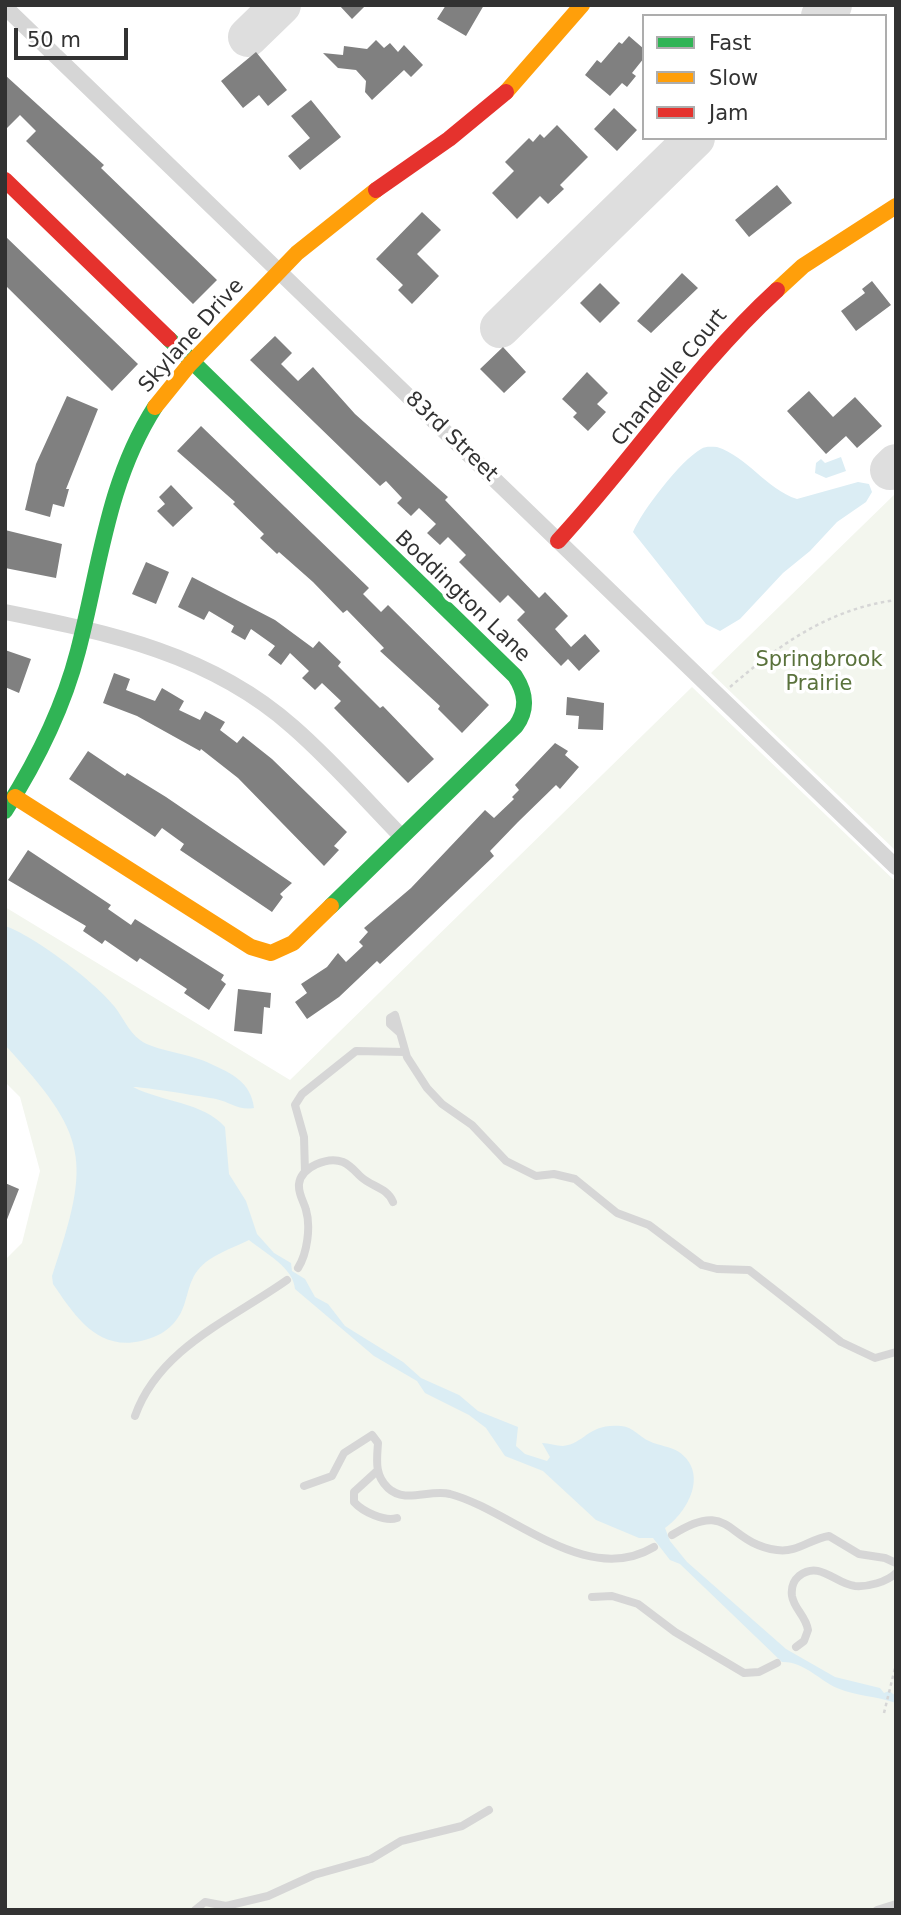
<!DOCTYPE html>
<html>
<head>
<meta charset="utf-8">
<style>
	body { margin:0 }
	#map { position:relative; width:901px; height:1915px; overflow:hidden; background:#fff; font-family:"DejaVu Sans",sans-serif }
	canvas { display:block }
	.frame { position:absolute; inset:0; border:7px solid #323232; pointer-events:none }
	.legend { position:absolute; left:642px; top:14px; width:245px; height:126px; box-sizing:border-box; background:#fff; border:2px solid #adadad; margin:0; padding:9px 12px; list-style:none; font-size:21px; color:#323232 }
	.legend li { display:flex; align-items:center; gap:14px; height:35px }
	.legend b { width:35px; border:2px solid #adadad }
	.scale { position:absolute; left:14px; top:28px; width:114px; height:32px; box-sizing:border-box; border:4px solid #323232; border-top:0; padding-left:9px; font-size:21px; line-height:24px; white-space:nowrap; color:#323232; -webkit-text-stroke:5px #fff; paint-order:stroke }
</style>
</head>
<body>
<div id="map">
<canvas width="901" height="1915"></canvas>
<div class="frame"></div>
<ul class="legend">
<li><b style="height:9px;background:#30b455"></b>Fast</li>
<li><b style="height:9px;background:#ff9f0a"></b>Slow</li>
<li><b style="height:9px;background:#e5322d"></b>Jam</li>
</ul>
<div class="scale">50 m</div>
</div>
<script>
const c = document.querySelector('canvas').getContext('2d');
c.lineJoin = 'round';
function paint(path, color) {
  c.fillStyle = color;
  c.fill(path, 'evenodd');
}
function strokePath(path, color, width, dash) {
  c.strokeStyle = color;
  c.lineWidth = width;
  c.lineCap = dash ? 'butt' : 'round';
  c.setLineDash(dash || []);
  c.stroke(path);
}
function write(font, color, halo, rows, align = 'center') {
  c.font = font + ' "DejaVu Sans",sans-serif';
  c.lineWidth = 7;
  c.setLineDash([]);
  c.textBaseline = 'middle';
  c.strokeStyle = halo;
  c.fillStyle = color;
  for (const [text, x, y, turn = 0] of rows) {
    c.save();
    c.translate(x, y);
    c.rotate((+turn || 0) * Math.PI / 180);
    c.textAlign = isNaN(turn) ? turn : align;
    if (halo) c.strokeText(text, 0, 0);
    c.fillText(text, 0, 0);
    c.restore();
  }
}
const green = new Path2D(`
	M896 493V851L711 673Z
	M692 687 896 882V1910H5V1260L22 1243 40 1171 20 1097 5 1082V907L290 1080Z`);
const water = new Path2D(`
	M717 447C748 457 766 489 797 499L858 482 869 484 872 492 866 502 837 522 810 551 783 573 740 619 720 631 706 624 633 532C642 511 680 461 701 449 706 446 711 447 717 447Z
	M841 457 846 471 826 478 815 473 816 463 821 459 825 463Z
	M5 926C33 935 95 982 114 1006 123 1017 128 1031 140 1040 154 1051 190 1053 211 1064 231 1073 251 1082 254 1108 239 1111 230 1102 216 1099 206 1097 138 1086 133 1087 162 1102 203 1102 225 1127L229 1174 246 1201 257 1234 274 1253 291 1263 292 1271 305 1279 315 1297 328 1304 345 1326 403 1362 421 1378 459 1395 478 1411 518 1427 516 1446 525 1454 547 1461 550 1457 542 1443C549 1443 556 1446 563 1446 586 1443 588 1423 621 1426 634 1427 639 1437 649 1441 659 1446 670 1446 679 1452 709 1473 688 1512 665 1528L670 1541 687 1562 786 1649 835 1677 880 1688 884 1693 889 1691 896 1696V1703C876 1696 856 1696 837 1688 819 1680 803 1661 782 1662L680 1564 670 1560 653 1538H639L596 1520 543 1471 505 1456 486 1428 469 1415 425 1393 417 1381 374 1356 295 1289C294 1268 265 1253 249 1240 233 1248 210 1255 198 1270 186 1285 188 1305 177 1319 168 1332 156 1337 141 1341 97 1351 75 1316 53 1284L52 1276C92 1158 88 1136 5 1045Z`);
const taxiway = new Path2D(`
	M821 16 832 5
	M248 37 281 5
	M500 328 695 138
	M890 470 896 464`);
const building = new Path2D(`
	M339 5H366L352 19Z
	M446 5H484L466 36 437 19Z
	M629 36 644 49V58L632 73 636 76 627 87 622 83 610 96 585 75 597 60 601 63 619 42 622 44Z
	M376 40 384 48 390 43 398 52 404 45 423 65 411 77 404 70 372 100 365 92 366 81 356 70 338 68 323 53 343 55 344 46 367 49Z
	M256 52 287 90 268 106 259 95 243 108 221 81Z
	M5 75 104 165 101 168 217 280 193 304 26 141 36 131 20 115 5 130Z
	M311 100 341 137 300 170 288 156 310 138 291 116Z
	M614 108 637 130 617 151 594 129Z
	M557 125 588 157 560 185 564 189 548 204 540 196 517 219 492 193 514 171 505 162 529 138 533 142 540 134 544 138Z
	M777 185 792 203 749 237 735 220Z
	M422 212 441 230 417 254 439 276 412 304 398 290 403 285 376 259Z
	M5 236 138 364 112 391 5 285Z
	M682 273 698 288 651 333 637 321Z
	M872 281 891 305 856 331 841 311 865 293 862 289Z
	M600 283 620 303 600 323 580 303Z
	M275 336 292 353 281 364 298 381 313 367 355 414 448 497 445 500 539 598 545 592 568 616 555 629 571 647 585 634 600 651 579 671 568 659 561 666 517 620 525 612 508 595 500 603 459 562 466 555 448 537 440 545 427 533 436 524 419 508 411 516 397 503 402 498 386 481 380 486 250 360Z
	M503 347 526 372 504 393 480 369Z
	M587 372 608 393 597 404 606 412 588 431 573 417 577 413 562 399Z
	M809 391 833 417 855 397 882 426 857 448 846 436 826 454 787 411Z
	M67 396 98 409 66 489H69L64 507 53 504 50 517 25 510 36 464Z
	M201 426 369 588 363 594 381 612 388 605 489 705 462 733 438 709 440 706 380 651 384 648 347 610 343 613 313 582 279 552 277 554 260 538 264 534 233 504 235 502 177 451Z
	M171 485 193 508 173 527 157 511 165 504 159 497Z
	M5 530 62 544 56 578 5 568Z
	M146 562 169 572 156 604 132 594Z
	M192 577 275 620 313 648 319 641 341 662 338 666 380 708 383 706 434 759 408 783 334 708 341 701 322 683 315 690 302 678 309 671 290 653 281 665 268 655 275 646 251 629 245 640 231 632 234 626 209 611 204 620 178 607Z
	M5 650 31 659 19 693 5 687Z
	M114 673 130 679 126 690 155 701 162 688 184 701 179 710 200 720 205 711 225 722 220 730 237 743 243 736 272 759 347 832 334 846 339 850 324 866 238 778 201 749 200 751 137 716 103 703Z
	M567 697 604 703 603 730 578 729 579 716 566 715Z
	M555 743 568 751 565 755 579 767 560 789 556 785 518 822 490 851 494 856 410 936 380 964 377 961 339 997 307 1019 295 1002 307 993 301 984 327 967 338 953 346 962 363 946 359 942 368 932 364 928 411 888 485 810 494 818 514 799 512 797 519 790 515 785Z
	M88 751 125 776 127 773 166 797 292 883 280 894 283 897 272 912 180 850 184 844 162 828 155 837 69 779Z
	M28 850 111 905 108 909 131 925 135 919 224 975 221 980 226 984 209 1010 184 993 187 989 140 958 137 962 105 940 102 944 83 931 86 926 8 880Z
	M238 989 271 993 270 1008 264 1007 262 1034 234 1031Z
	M5 1183 19 1189 6 1222H5Z`);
const path = new Path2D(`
	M730 687C780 644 829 609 896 600
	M884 1713 896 1664`);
const lane = new Path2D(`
	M399 1032 390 1024V1018L395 1015 407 1057 427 1088 442 1104 472 1125 506 1161 536 1176 554 1174 575 1179 617 1213 649 1225 702 1265 717 1269 749 1270 841 1342 875 1358 896 1352
	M305 1172 304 1137 295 1105 302 1094 356 1051 405 1052
	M298 1268C307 1254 311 1227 306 1210 304 1202 298 1194 299 1184 301 1167 328 1156 343 1162 350 1165 355 1171 360 1176 371 1187 387 1187 393 1202
	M135 1416C159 1348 232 1319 287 1280
	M377 1471 354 1492V1502C363 1512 385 1522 397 1518
	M304 1486 332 1476 344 1453 372 1435 378 1443C377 1459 374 1475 388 1488 405 1504 429 1489 450 1494 511 1510 586 1588 654 1547
	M672 1535C732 1497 725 1543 777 1550 797 1553 810 1539 829 1536L859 1554 885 1558 896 1563
	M592 1597 612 1596 638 1604 675 1632 744 1673 759 1672 777 1663
	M796 1647 804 1641 808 1630C806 1616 794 1609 792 1596 791 1588 793 1581 799 1576 820 1560 835 1584 855 1586 868 1587 887 1582 896 1573
	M195 1910 205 1902 226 1906 268 1896 314 1875 371 1859 401 1841 462 1826 489 1810
	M877 1910 896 1904`);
const street = new Path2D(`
	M5 7 896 867
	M5 612C110 633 211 654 293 727 332 761 366 800 402 837`);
const fast = new Path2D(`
	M169 339 515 676C526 693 528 709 516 726L331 906
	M5 811C37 761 63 709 78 651 100 567 107 482 155 407`);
const slow = new Path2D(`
	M506 92 582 5
	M777 290 803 266 896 206
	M155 407 189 365 297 253 376 190
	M15 797 251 947 271 953 293 943 331 906`);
const jam = new Path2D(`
	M5 180 169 339
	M376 190 449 139 506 92
	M558 541C634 459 694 366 777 290`);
const streetNames = [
	["Skylane Drive",192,336,-48],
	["Chandelle Court",670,378,-51],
	["83rd Street",451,437,44],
	["Boddington Lane",462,597,44]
];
const parkNames = [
	["Springbrook",819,661],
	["Prairie",819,685]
];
paint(green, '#f3f6ee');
paint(water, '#dbedf4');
strokePath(taxiway, '#dedede', 40);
paint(building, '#808080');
strokePath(path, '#d6d6d6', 2.5, [3.5, 3.5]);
strokePath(lane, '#d6d6d6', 8);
strokePath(street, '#d6d6d6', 16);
strokePath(fast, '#30b455', 16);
strokePath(slow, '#ff9f0a', 16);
strokePath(jam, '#e5322d', 16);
write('21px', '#323232', '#fff', streetNames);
write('21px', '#5a723c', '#fff', parkNames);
</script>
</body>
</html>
